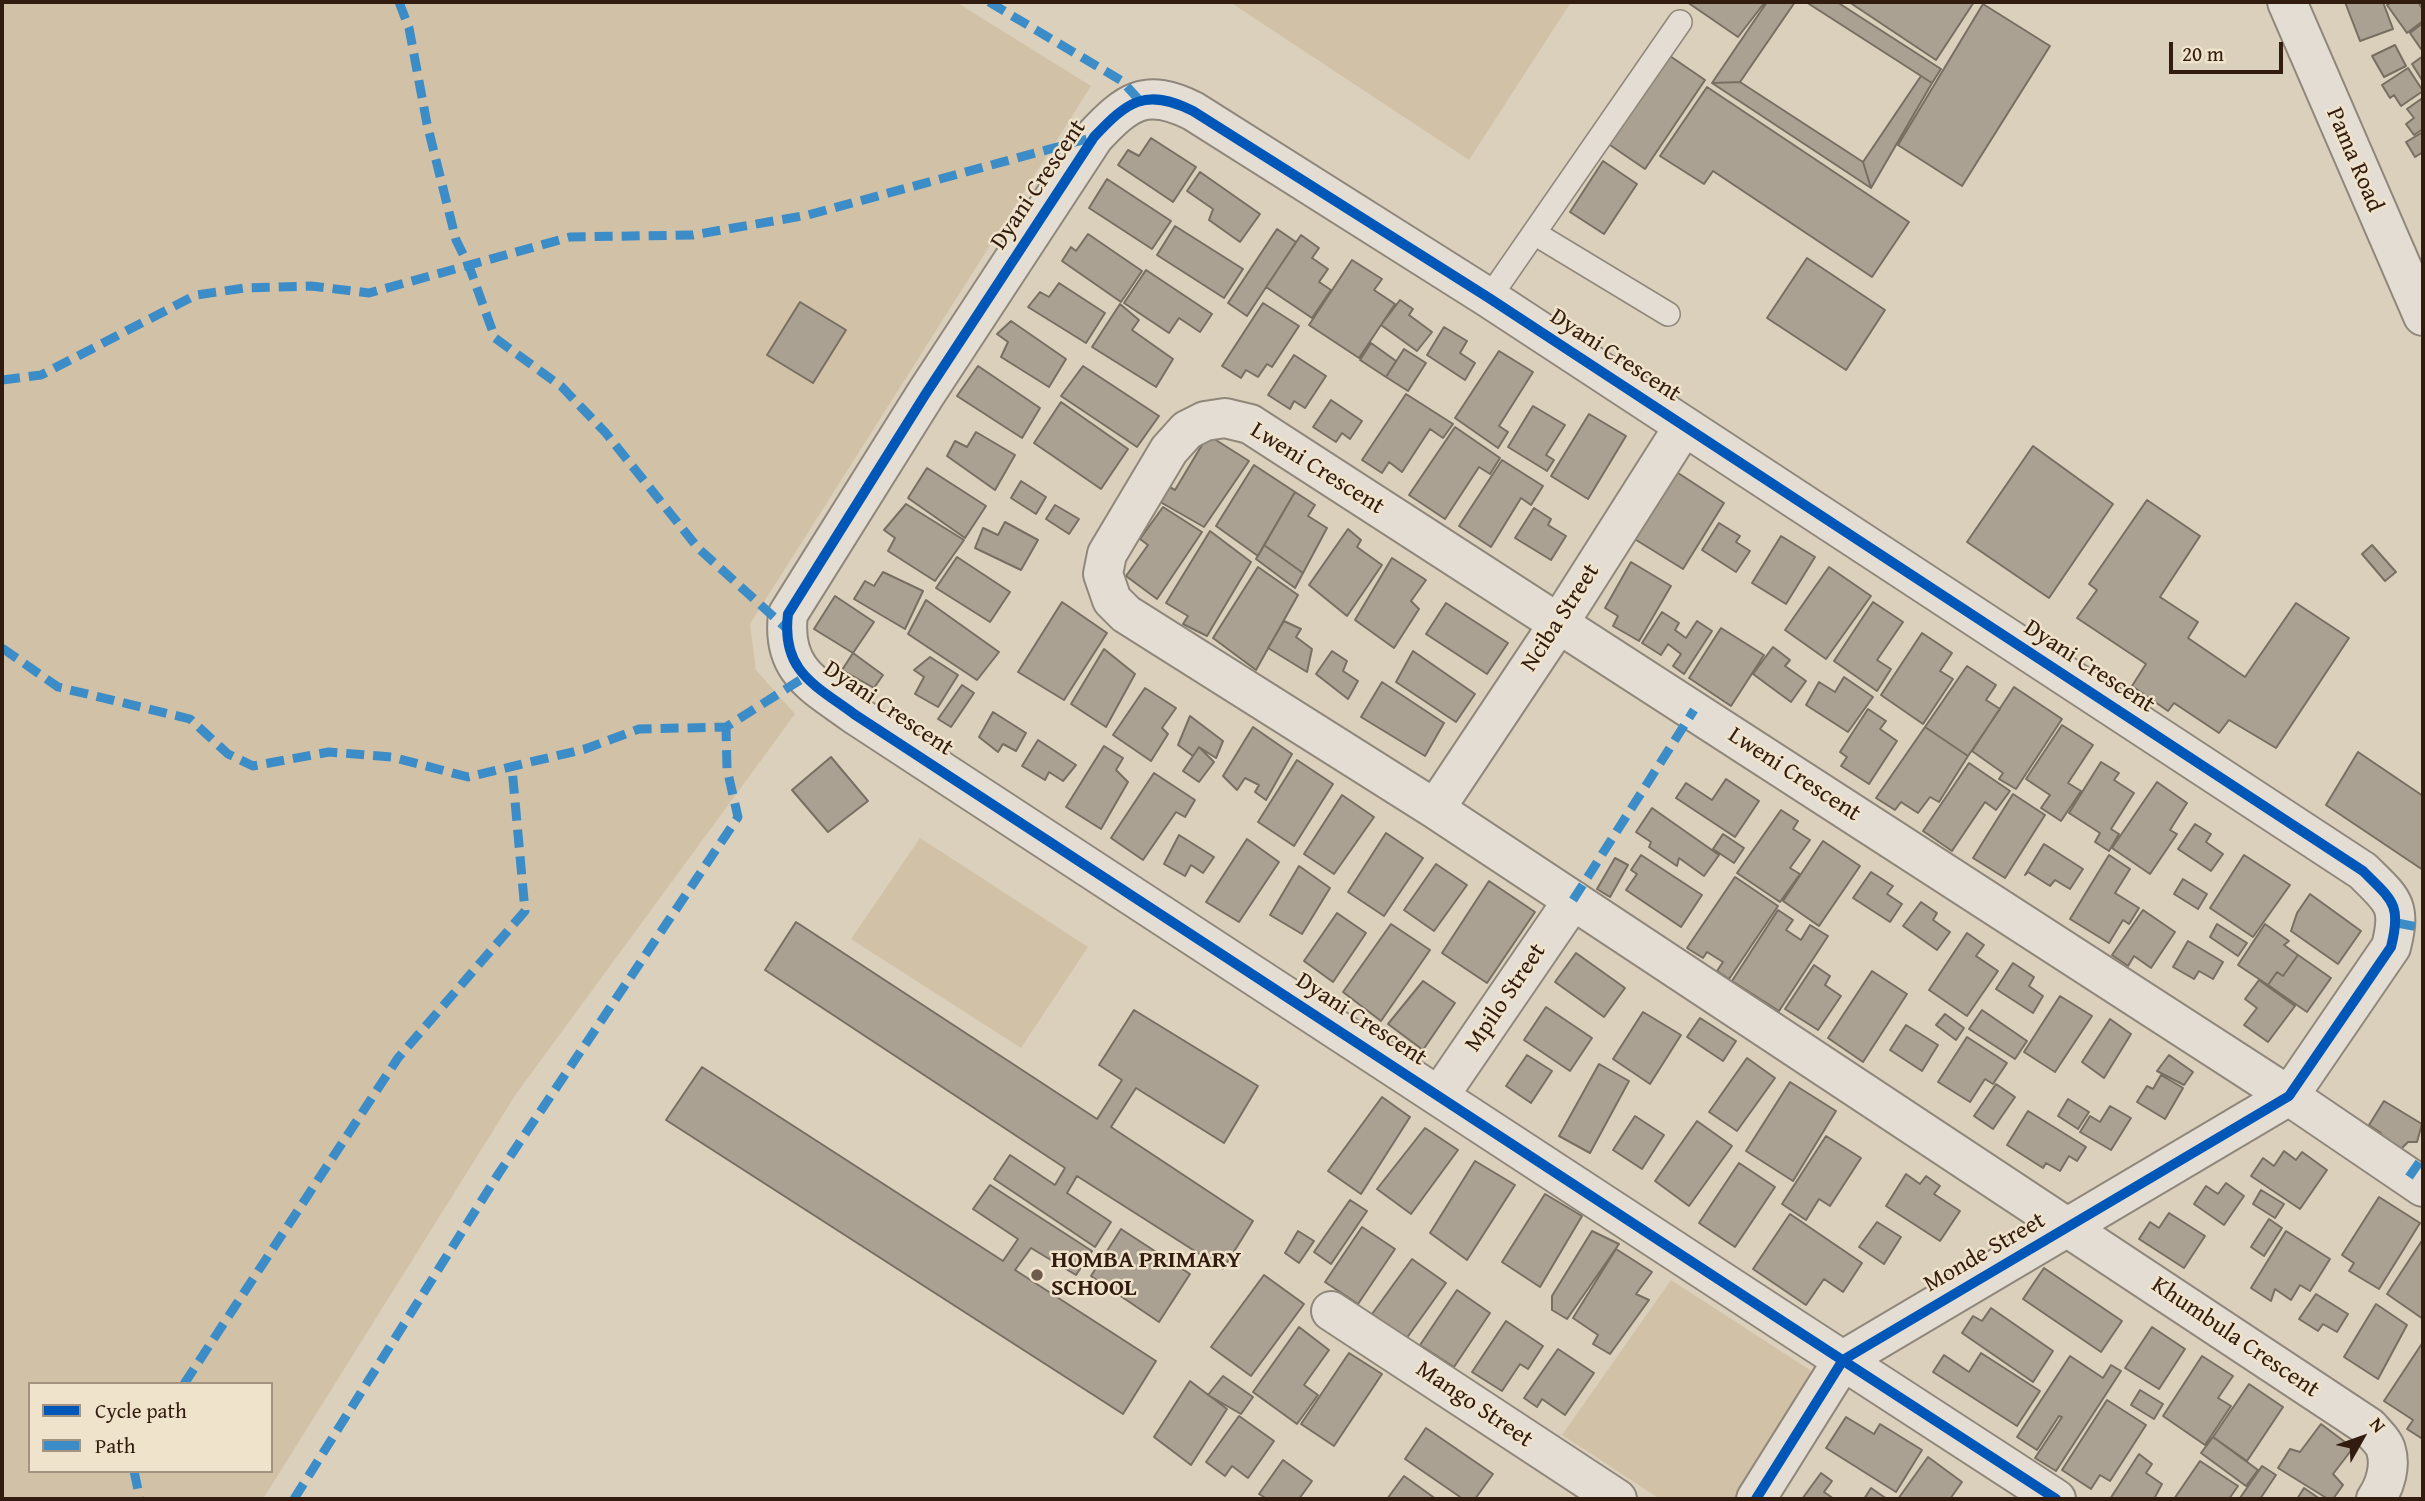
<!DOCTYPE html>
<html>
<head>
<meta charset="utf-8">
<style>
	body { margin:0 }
	#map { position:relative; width:2425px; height:1501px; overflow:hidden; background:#dbd0bc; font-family:"Gentium Book Plus",serif }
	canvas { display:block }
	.frame { position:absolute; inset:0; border:4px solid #321c10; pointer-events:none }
	.legend { position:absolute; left:28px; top:1382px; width:245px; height:91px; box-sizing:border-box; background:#f0e3cb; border:2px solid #a49380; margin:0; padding:9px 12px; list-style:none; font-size:21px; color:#321c10 }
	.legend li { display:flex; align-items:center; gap:14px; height:35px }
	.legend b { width:35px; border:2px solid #a49380 }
	.north { position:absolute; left:2327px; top:1403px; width:70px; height:70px; -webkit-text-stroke:5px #f0e3cb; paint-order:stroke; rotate:50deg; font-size:19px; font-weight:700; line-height:28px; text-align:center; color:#321c10 }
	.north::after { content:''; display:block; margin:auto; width:24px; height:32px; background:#321c10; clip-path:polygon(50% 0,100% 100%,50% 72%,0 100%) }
	.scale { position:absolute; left:2169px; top:42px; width:114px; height:32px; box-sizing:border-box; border:4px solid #321c10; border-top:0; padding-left:9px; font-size:21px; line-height:24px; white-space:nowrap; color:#321c10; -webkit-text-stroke:5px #f0e3cb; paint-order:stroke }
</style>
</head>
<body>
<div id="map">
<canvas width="2425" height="1501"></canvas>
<div class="frame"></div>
<ul class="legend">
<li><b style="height:9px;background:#0057b8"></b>Cycle path</li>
<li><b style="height:9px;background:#3c8dc7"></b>Path</li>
</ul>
<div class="north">N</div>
<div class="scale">20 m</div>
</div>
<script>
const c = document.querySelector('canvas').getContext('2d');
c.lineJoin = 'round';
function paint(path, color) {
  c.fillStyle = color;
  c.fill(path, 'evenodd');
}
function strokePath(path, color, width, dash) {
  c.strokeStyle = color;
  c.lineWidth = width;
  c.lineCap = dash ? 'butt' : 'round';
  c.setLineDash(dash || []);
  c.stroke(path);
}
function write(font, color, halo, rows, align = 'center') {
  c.font = font + ' "Gentium Book Plus",serif';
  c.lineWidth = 5;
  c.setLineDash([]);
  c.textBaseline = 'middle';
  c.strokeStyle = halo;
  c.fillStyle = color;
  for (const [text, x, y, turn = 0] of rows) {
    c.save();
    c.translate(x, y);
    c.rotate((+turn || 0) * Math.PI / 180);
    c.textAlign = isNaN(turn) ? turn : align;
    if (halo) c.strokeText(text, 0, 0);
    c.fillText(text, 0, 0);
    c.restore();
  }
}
const green = new Path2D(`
	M2 2H956L1091 86 750 624 756 670 795 714 516 1094 263 1499H2ZM30 1384H271V1471H30Z
	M1230 2H1571L1469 160Z
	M920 838 1088 947 1021 1048 851 939Z
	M1671 1280 1813 1372 1737 1499H1660L1562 1435Z`);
const building = new Path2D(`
	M1687 2H1765L1738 37Z
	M1767 2H1795L1740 82 1712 83Z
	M1806 2H1837L1941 69 1932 83Z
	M1849 2H1974L1936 60Z
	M2345 2H2383L2393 29 2360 41Z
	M2392 2H2418L2423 10V21L2407 33 2387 5Z
	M1983 4 2050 46 1962 186 1898 145Z
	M2423 23V47L2421 49 2410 33Z
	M2395 45 2406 66 2384 77 2372 56Z
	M1667 54 1705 80 1645 169 1607 143Z
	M2423 56V79L2422 80 2412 64Z
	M2408 68 2423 91 2401 106 2394 95 2390 98 2382 85Z
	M1921 76 1932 83 1871 188 1863 162Z
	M1740 82 1863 162 1871 188 1712 83Z
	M1707 87 1909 222 1872 277 1713 171 1704 184 1660 156Z
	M2421 99 2423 103V129L2414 135 2406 124 2414 118 2407 109Z
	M2423 132V152L2415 157 2406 142Z
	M1151 138 1196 167 1173 202 1118 165 1128 150 1139 156Z
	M1603 161 1637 184 1604 234 1570 212Z
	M1200 172 1260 214 1240 242 1209 220 1213 209 1187 191Z
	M1107 179 1171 221 1152 249 1089 208Z
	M1175 226 1243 269 1224 298 1157 255Z
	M1277 229 1296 242 1247 316 1228 303Z
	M1088 234 1142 271 1121 302 1062 261 1071 247 1076 251Z
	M1301 235 1319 248 1312 258 1328 269 1319 282 1331 290 1312 318 1266 287Z
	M1807 258 1885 310 1846 370 1767 318Z
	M1352 260 1382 279 1374 290 1395 304 1359 358 1309 325Z
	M1146 270 1212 314 1200 332 1179 318 1169 333 1124 303Z
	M1059 283 1105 313 1086 343 1028 307 1040 292 1049 297Z
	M1400 300 1413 309 1409 315 1432 332 1417 351 1381 325Z
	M800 302 846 330 813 383 767 355Z
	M1263 303 1299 326 1272 367 1267 364 1258 377 1246 370 1241 378 1222 366Z
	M1120 304 1139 320 1132 330 1173 359 1156 387 1092 347Z
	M1011 321 1066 359 1049 387 1001 357 1008 342 997 334Z
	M1444 327 1467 341 1460 353 1475 363 1465 380 1427 355Z
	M1371 343 1396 361 1386 377 1360 360Z
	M1404 349 1426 363 1408 391 1386 377Z
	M1499 351 1533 372 1499 426 1508 432 1498 448 1455 418Z
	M1294 355 1326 376 1305 408 1294 401 1290 409 1268 395Z
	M978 366 1040 408 1022 438 957 396Z
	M1083 366 1159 416 1137 447 1061 396Z
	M1406 394 1453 424 1443 438 1430 429 1402 472 1389 462 1382 473 1362 460Z
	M1331 400 1362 421 1350 439 1342 433 1336 442 1313 427Z
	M1061 402 1128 449 1101 489 1034 443Z
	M1533 406 1565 425 1546 455 1554 460 1547 471 1508 447Z
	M1589 414 1626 436 1588 499 1551 476Z
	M1455 427 1500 458 1490 474 1479 467 1445 519 1409 495Z
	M976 432 1015 455 995 490 947 456 955 441 967 447Z
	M1208 435 1249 461 1204 527 1155 499 1164 484 1175 490Z
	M2033 446 2113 504 2049 598 1967 542Z
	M1502 460 1543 486 1531 505 1521 498 1491 547 1459 526Z
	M1254 465 1295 492 1258 556 1216 526Z
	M927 468 986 506 965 538 908 498Z
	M1675 471 1724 503 1683 569 1633 538Z
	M1021 481 1046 497 1036 514 1011 498Z
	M1295 492 1315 505 1308 516 1327 528 1303 573 1264 545Z
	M2147 500 2200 536 2160 597 2198 622 2188 638 2245 677 2296 603 2349 638 2276 748 2229 720 2219 733 2174 703 2168 711 2132 686 2146 664 2077 618 2097 590 2089 584Z
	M906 504 964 540 935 581 888 551 895 538 884 530Z
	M1055 505 1079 519 1069 534 1046 519Z
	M1163 507 1202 532 1157 599 1126 576 1148 545 1140 539Z
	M1534 508 1551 519 1548 525 1566 536 1551 560 1515 538Z
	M1005 522 1038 540 1021 570 975 548 983 528 998 535Z
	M1719 523 1740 536 1736 542 1750 551 1736 572 1702 550Z
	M1348 529 1361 540 1357 547 1382 565 1347 616 1309 585Z
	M1210 531 1251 562 1207 636 1183 624 1188 616 1166 603Z
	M1781 536 1815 557 1786 604 1752 583Z
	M1264 545 1303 573 1295 588 1256 559Z
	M2372 545 2396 572 2385 581 2362 554Z
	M957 557 1010 592 990 622 936 588Z
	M1392 558 1426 580 1411 601 1419 609 1394 648 1355 620Z
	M1631 562 1671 586 1639 641 1613 626 1618 616 1605 608Z
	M1258 567 1298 595 1256 670 1213 638Z
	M1829 567 1871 596 1826 659 1785 630Z
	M883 572 923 591 905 629 854 599 865 581 874 586Z
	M835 596 874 622 853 653 814 629Z
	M926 600 999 652 977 680 908 634Z
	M1062 602 1107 633 1064 700 1018 672Z
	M1873 602 1903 622 1877 660 1891 669 1877 691 1834 661Z
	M1446 603 1508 643 1487 674 1426 634Z
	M1662 612 1679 623 1675 630 1686 638 1697 621 1712 631 1684 674 1673 666 1681 654 1668 644 1661 655 1642 643Z
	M1284 621 1301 629 1296 637 1312 649 1307 672 1268 648Z
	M1721 628 1764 655 1731 706 1689 678Z
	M1922 633 1952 653 1940 671 1953 679 1923 724 1881 695Z
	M1773 647 1790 660 1785 666 1806 681 1791 702 1753 674Z
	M1104 649 1135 674 1106 727 1071 704Z
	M1332 651 1347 661 1343 671 1358 681 1348 699 1316 674Z
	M1413 651 1475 694 1456 722 1396 682Z
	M853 653 883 675 874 688 842 670Z
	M930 657 958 675 938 707 915 694 924 677 914 670Z
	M1967 666 1996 685 1986 700 2000 709 1968 756 1925 727Z
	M1844 677 1873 697 1848 732 1806 705 1819 682 1835 692Z
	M1382 682 1444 723 1425 756 1361 717Z
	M962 685 974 693 951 727 938 719Z
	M2014 687 2062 719 2016 789 1999 779 2003 773 1972 751Z
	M1145 688 1176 708 1162 728 1168 734 1151 761 1113 735Z
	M1868 709 1886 721 1880 729 1897 741 1869 784 1841 766 1847 757 1840 752Z
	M993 712 1026 733 1016 751 1003 744 998 752 979 737Z
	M1190 716 1223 741 1216 758 1199 747 1193 756 1178 745Z
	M2062 725 2093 745 2068 783 2081 791 2061 821 2041 808 2050 795 2026 779Z
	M1253 727 1292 754 1266 800 1255 792 1259 785 1245 778 1237 790 1223 776Z
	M1925 727 1968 756 1939 802 1930 797 1918 813 1901 802 1895 810 1876 798Z
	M1038 740 1076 765 1063 781 1049 772 1045 780 1022 766Z
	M1104 746 1123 758 1116 770 1128 782 1101 829 1066 807Z
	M1199 747 1214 762 1199 782 1183 771Z
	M2358 752 2423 796V870L2326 805Z
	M831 757 868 801 828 832 792 790Z
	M1297 760 1333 784 1294 846 1258 822Z
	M2101 762 2119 773 2114 780 2134 793 2111 829 2119 834 2109 851 2095 842 2100 833 2069 813Z
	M1969 763 2010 791 1996 810 1985 802 1952 851 1923 831Z
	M1154 773 1195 800 1185 817 1176 812 1143 860 1111 838Z
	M1726 779 1759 801 1735 837 1676 798 1686 783 1712 800Z
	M2157 782 2187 803 2170 830 2177 834 2150 874 2112 848Z
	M2013 794 2045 815 2005 878 1973 858Z
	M1342 795 1374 817 1334 874 1304 854Z
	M1652 808 1719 855 1704 876 1679 858 1677 866 1649 847 1651 842 1636 832Z
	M1781 810 1798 821 1793 829 1810 840 1790 868 1800 874 1780 902 1737 873Z
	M2195 824 2211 834 2206 842 2223 854 2211 871 2178 849Z
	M1386 833 1423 858 1384 916 1348 892Z
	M1723 834 1744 848 1734 863 1713 849Z
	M1179 835 1214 857 1203 873 1191 865 1185 876 1164 864Z
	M1247 839 1279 862 1239 922 1206 902Z
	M1823 841 1860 866 1819 926 1783 901Z
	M2044 844 2083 869 2070 889 2055 880 2050 886 2028 872 2025 875Z
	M1641 855 1702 895 1681 927 1626 890 1637 874 1631 870Z
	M2109 855 2130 869 2115 893 2139 908 2129 924 2123 920 2109 943 2070 919Z
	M2244 855 2290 885 2253 937 2210 908Z
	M1615 858 1628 865 1610 897 1597 889Z
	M1436 864 1467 885 1434 931 1404 910Z
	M1299 866 1330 888 1302 934 1270 915Z
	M1871 872 1893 886 1887 894 1902 904 1890 922 1853 898Z
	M1735 877 1778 906 1729 979 1717 971 1723 962 1707 952 1703 958 1687 948Z
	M2183 879 2207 894 2198 909 2174 894Z
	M1489 881 1535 912 1487 983 1442 953Z
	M2310 894 2361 931 2338 964 2291 931 2297 913Z
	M1921 902 1937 913 1933 920 1950 932 1937 950 1903 926Z
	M1778 910 1793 920 1786 930 1801 940 1810 925 1828 936 1779 1011 1732 981Z
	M2143 910 2175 932 2151 968 2134 956 2128 966 2112 955Z
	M1337 913 1366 933 1333 982 1304 961Z
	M796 922 1097 1119 1122 1080 1099 1065 1134 1010 1258 1086 1224 1143 1136 1088 1111 1127 1253 1221 1223 1269 1077 1176 1067 1193 1111 1222 1095 1247 994 1179 1010 1155 1055 1185 1065 1168 765 970Z
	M1391 924 1430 950 1381 1021 1343 992Z
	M2217 924 2247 943 2238 956 2210 937Z
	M2265 924 2289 941 2284 945 2298 955 2283 976 2277 972 2268 985 2238 965Z
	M1967 933 1984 945 1976 956 1998 971 1967 1016 1929 990Z
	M2188 941 2223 962 2213 979 2199 971 2194 979 2173 967Z
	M1576 953 1625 988 1604 1017 1555 982Z
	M2298 955 2331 978 2307 1012 2268 985 2277 972 2283 976Z
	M2013 963 2034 977 2029 986 2043 996 2033 1013 1996 989Z
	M1814 965 1830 976 1825 985 1841 996 1818 1030 1785 1009Z
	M1872 971 1907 994 1863 1062 1828 1038Z
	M2259 980 2295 1006 2268 1042 2244 1025 2257 1008 2245 999Z
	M1423 981 1455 1003 1423 1050 1388 1024Z
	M2060 996 2092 1016 2055 1072 2024 1052Z
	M1546 1007 1592 1038 1570 1071 1524 1040Z
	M1982 1010 2027 1041 2015 1059 1969 1029Z
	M1643 1012 1681 1035 1650 1084 1613 1059Z
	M1945 1014 1964 1028 1956 1040 1936 1025Z
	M1700 1018 1736 1041 1723 1061 1687 1037Z
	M2110 1019 2131 1034 2104 1078 2082 1062Z
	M1906 1025 1938 1045 1922 1071 1890 1050Z
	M1967 1037 2007 1063 1993 1084 1985 1079 1970 1102 1938 1082Z
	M1527 1055 1552 1071 1531 1103 1506 1086Z
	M2169 1055 2193 1072 2184 1085 2157 1071Z
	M1747 1058 1775 1078 1737 1131 1709 1112Z
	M1599 1064 1629 1081 1590 1153 1559 1136Z
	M702 1067 1003 1261 1018 1239 973 1209 990 1185 1092 1251 1076 1275 1031 1248 1015 1270 1156 1361 1123 1414 666 1120Z
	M2161 1075 2183 1088 2165 1119 2137 1102 2147 1086 2153 1089Z
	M1790 1082 1836 1111 1793 1181 1746 1151Z
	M1996 1084 2015 1097 1993 1129 1974 1116Z
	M1382 1097 1410 1117 1361 1194 1328 1171Z
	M2068 1099 2089 1112 2078 1129 2058 1116Z
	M2384 1101 2422 1124 2417 1142H2408L2399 1151 2380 1143 2381 1133 2369 1125Z
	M2110 1106 2131 1118 2111 1150 2080 1132 2090 1116 2100 1122Z
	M2028 1111 2086 1147 2077 1161 2069 1156 2060 1171 2046 1163 2043 1168 2007 1145Z
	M1635 1116 1664 1135 1642 1169 1613 1150Z
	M1697 1121 1732 1146 1689 1206 1655 1181Z
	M1425 1128 1458 1150 1411 1214 1377 1189Z
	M1826 1136 1861 1158 1830 1206 1819 1199 1806 1220 1782 1204Z
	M2284 1151 2296 1160 2302 1152 2327 1170 2300 1209 2251 1176 2263 1158 2274 1166Z
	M1475 1161 1515 1185 1467 1260 1430 1233Z
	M1739 1163 1775 1187 1735 1247 1699 1223Z
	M1906 1174 1920 1184 1926 1176 1940 1186 1934 1194 1960 1211 1940 1241 1886 1206Z
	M2226 1183 2244 1196 2224 1225 2194 1204 2206 1186 2218 1194Z
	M2261 1190 2284 1204 2275 1218 2253 1204Z
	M1545 1194 1582 1216 1540 1287 1502 1262Z
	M2379 1197 2420 1223 2379 1289 2349 1271 2354 1263 2342 1255Z
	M1350 1200 1367 1211 1331 1264 1314 1252Z
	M2169 1213 2205 1236 2184 1268 2139 1239 2150 1222 2159 1228Z
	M1790 1214 1862 1263 1843 1292 1824 1279 1806 1305 1753 1269Z
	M2269 1219 2282 1228 2264 1256 2251 1247Z
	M1877 1222 1901 1237 1884 1264 1859 1247Z
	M1362 1227 1395 1249 1358 1304 1325 1282Z
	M1121 1229 1190 1274 1159 1322 1091 1276Z
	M1298 1231 1314 1241 1299 1263 1285 1253Z
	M1592 1231 1619 1244 1567 1319 1552 1310V1296Z
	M2286 1231 2330 1259 2310 1291 2300 1285 2291 1300 2275 1289 2271 1301 2251 1288Z
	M2423 1239V1319L2387 1294Z
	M1616 1249 1652 1272 1636 1294 1649 1300 1610 1354 1593 1344 1598 1335 1573 1318Z
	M1412 1259 1446 1283 1406 1339 1372 1314Z
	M2044 1268 2122 1321 2101 1352 2023 1299Z
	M1264 1275 1304 1304 1251 1376 1211 1347Z
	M1457 1290 1490 1313 1454 1367 1420 1345Z
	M2316 1294 2348 1314 2337 1332 2323 1324 2318 1331 2299 1319Z
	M2376 1304 2407 1325 2378 1379 2344 1357Z
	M1991 1308 2053 1351 2033 1382 1962 1333 1973 1316 1982 1321Z
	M1506 1321 1543 1346 1528 1369 1520 1364 1502 1391 1472 1372Z
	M1299 1327 1329 1350 1304 1385 1318 1395 1297 1424 1253 1392Z
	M2152 1327 2185 1349 2159 1389 2125 1368Z
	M2423 1342V1434L2421 1438 2407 1429 2413 1420 2384 1401Z
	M1558 1349 1594 1373 1565 1415 1542 1399 1537 1407 1524 1398Z
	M1349 1353 1382 1374 1334 1446 1301 1424Z
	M1981 1353 2040 1391 2017 1426 1933 1372 1944 1355 1969 1372Z
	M2070 1356 2103 1378 2111 1365 2121 1371 2056 1471 2035 1458 2062 1417 2059 1416 2037 1450 2017 1437Z
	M2202 1356 2233 1376 2218 1398 2231 1406 2205 1445 2163 1416Z
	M1223 1376 1253 1397 1241 1414 1208 1395Z
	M1190 1381 1227 1409 1191 1465 1154 1437Z
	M2249 1384 2283 1407 2247 1461 2213 1437Z
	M2140 1390 2163 1404 2154 1419 2131 1405Z
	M2107 1400 2146 1425 2110 1481 2100 1475 2091 1489 2062 1470Z
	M1239 1416 1274 1441 1248 1478 1232 1466 1225 1476 1206 1462Z
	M1846 1417 1874 1434 1880 1424 1922 1450 1896 1492 1826 1448Z
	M2321 1424 2353 1448 2333 1474 2343 1485 2333 1499H2328L2278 1468 2290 1449 2300 1452Z
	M1426 1428 1493 1474 1475 1499H1463L1405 1459Z
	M2213 1437 2258 1470 2246 1486 2201 1453Z
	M2139 1454 2152 1464 2146 1473 2162 1484 2154 1499H2110Z
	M1928 1457 1962 1482 1950 1499H1898Z
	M1283 1460 1312 1481 1299 1499H1267L1259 1494Z
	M2200 1461 2238 1486 2229 1499H2174Z
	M2262 1466 2276 1475 2260 1499H2242L2240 1498Z
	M1821 1473 1832 1481 1824 1492 1834 1499H1802Z
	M1404 1476 1436 1499H1387Z
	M1871 1488 1887 1499H1864Z
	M2304 1488 2320 1499H2297Z`);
const service = new Path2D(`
	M1534 233 1668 314
	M1489 298 1680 22`);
const minor = new Path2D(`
	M1435 809 1559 623 1684 426
	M1439 1096 1573 900
	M1331 1311 1617 1499
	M1756 1499 1843 1360 2289 1096 2391 947C2402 904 2392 900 2363 871L1489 298 1193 111C1145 87 1127 102 1094 137L925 395 788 614C781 671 815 685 854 714L1796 1330 2056 1499
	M2376 1499C2385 1486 2391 1466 2386 1450 2384 1442 2374 1433 2369 1427L1435 809 1126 614 1112 600 1103 574 1107 554 1169 450 1187 430 1205 421 1225 418 1250 424 2289 1096 2423 1187`);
const tertiary = new Path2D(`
	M2287 2 2423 316`);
const quiet = new Path2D(`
	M399 2 409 28 427 124 456 240 469 266 495 338 562 387 605 432 698 548 786 628
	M989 2 1122 81 1140 101
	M2 380 41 375 196 295 245 288 311 286 369 293 570 237 693 235 808 215 1094 137
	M2 648 58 687 190 719 228 754 253 766 329 752 392 757 468 777 585 749 639 729 726 727 805 677
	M1573 900 1694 710
	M2397 923 2423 928
	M2409 1177 2423 1157
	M184 1384 398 1058 525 911 512 768
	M134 1471 140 1499
	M294 1499 499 1173 738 817 727 769 726 727`);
const cycleway = new Path2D(`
	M1756 1499 1843 1360 2289 1096 2391 947C2402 904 2392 900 2363 871L1489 298 1193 111C1145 87 1127 102 1094 137L925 395 788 614C781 671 815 685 854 714L1796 1330 2056 1499`);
const markers = [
	[1037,1275,7,"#6d5b4c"]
];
const streetNames = [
	["Pama Road",2354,160,67],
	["Dyani Crescent",1039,185,-56],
	["Dyani Crescent",1615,356,33],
	["Lweni Crescent",1317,469,32],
	["Nciba Street",1561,618,-57],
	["Dyani Crescent",2089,667,33],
	["Dyani Crescent",888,709,34],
	["Lweni Crescent",1794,775,33],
	["Mpilo Street",1506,998,-56],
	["Dyani Crescent",1361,1020,33],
	["Monde Street",1985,1253,-30],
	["Khumbula Crescent",2235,1338,34],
	["Mango Street",1474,1405,34]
];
const poiNames = [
	["HOMBA PRIMARY",1051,1261],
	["SCHOOL",1051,1289]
];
paint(green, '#d1c1a6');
paint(building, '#aaa193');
strokePath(building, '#786f63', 2);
strokePath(service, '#90877b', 26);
strokePath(minor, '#90877b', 42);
strokePath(tertiary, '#90877b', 42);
strokePath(service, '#e3ddd3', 23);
strokePath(minor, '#e3ddd3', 38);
strokePath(tertiary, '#e3ddd3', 38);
strokePath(quiet, '#3c8dc7', 9, [18, 9]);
strokePath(cycleway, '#0057b8', 10);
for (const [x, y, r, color] of markers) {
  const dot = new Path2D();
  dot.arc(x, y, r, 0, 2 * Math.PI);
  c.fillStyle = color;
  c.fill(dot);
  strokePath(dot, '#f0e3cb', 2.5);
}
write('24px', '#321c10', '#f0e3cb', streetNames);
write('bold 24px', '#321c10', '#f0e3cb', poiNames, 'left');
</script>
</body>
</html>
